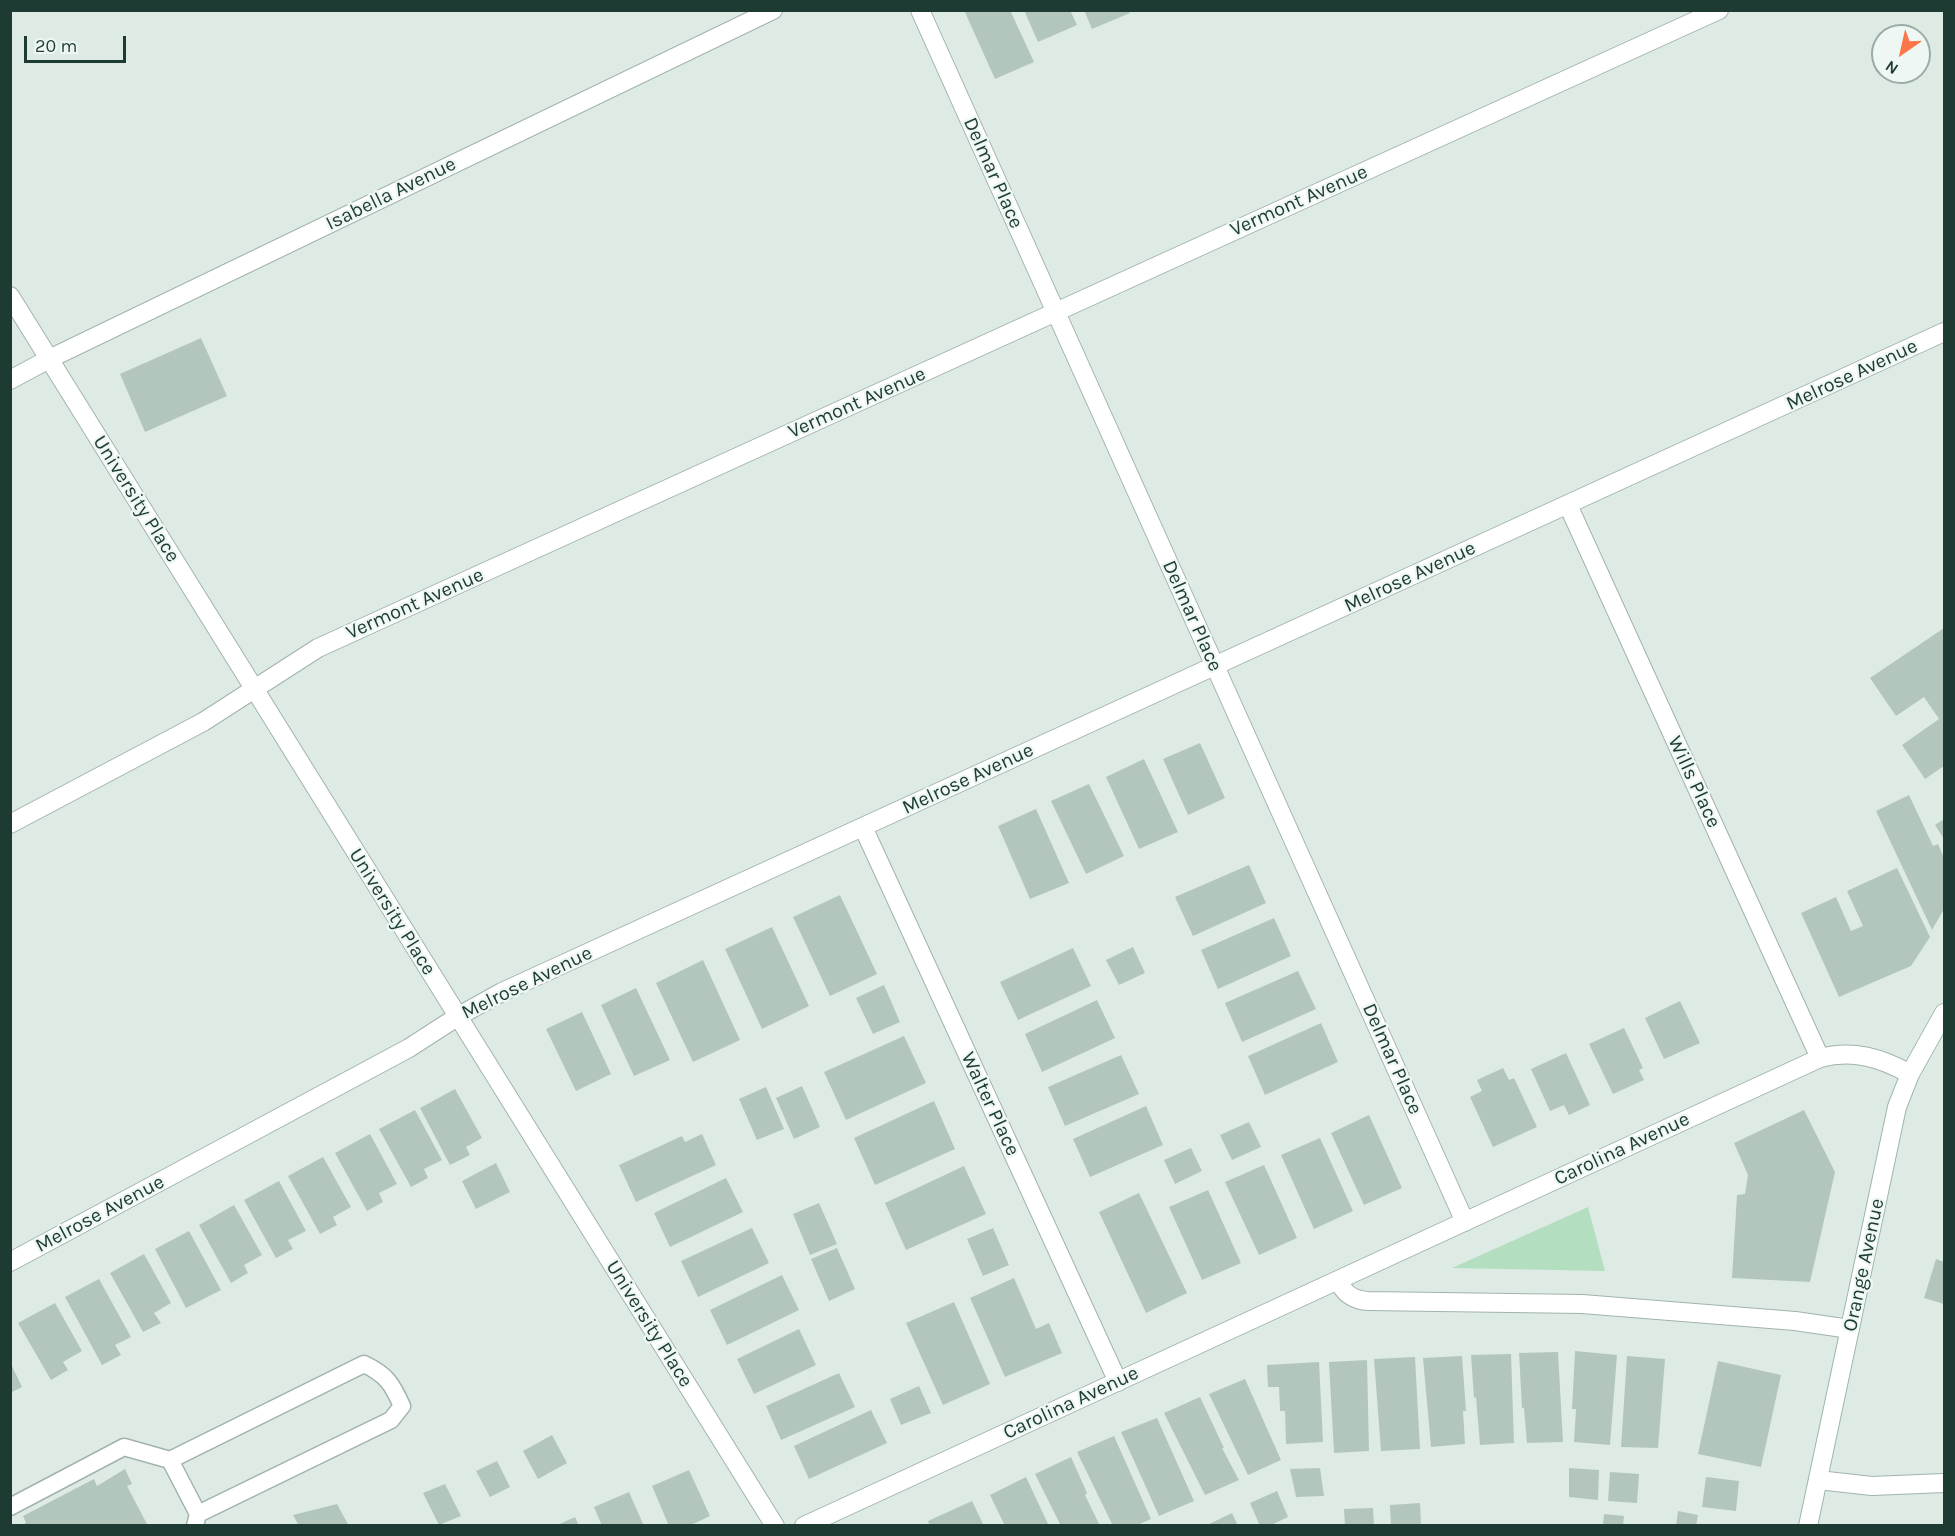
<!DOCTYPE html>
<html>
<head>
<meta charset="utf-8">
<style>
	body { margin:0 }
	#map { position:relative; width:1955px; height:1536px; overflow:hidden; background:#deebe5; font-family:Karla,sans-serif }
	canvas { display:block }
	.frame { position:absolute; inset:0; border:12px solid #1e3b33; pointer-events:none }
	.north { position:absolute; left:1871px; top:24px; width:60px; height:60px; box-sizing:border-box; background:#eef7f3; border:2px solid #9baca6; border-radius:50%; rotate:214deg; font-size:16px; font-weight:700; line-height:24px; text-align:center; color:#1e3b33 }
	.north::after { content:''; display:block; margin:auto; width:21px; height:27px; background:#fd7649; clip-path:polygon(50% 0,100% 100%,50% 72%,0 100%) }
	.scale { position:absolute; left:24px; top:36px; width:102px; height:27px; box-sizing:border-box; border:3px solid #1e3b33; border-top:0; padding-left:8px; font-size:18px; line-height:21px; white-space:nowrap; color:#1e3b33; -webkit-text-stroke:4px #eef7f3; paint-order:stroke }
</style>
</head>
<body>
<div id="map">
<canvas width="1955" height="1536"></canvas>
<div class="frame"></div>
<div class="north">N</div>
<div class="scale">20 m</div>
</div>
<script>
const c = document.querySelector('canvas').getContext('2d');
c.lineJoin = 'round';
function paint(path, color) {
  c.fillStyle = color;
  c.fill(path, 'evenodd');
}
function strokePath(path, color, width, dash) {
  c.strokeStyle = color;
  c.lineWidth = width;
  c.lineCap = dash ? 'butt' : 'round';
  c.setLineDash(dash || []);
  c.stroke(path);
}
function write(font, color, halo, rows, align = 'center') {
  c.font = font + ' Karla,sans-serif';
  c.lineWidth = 4.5;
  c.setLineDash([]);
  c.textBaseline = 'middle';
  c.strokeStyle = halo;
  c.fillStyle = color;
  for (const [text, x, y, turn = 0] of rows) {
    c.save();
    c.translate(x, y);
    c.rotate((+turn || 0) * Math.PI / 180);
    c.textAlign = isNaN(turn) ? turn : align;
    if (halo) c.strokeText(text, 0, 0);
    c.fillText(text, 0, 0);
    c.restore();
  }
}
const green = new Path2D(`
	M1588 1207 1605 1271 1452 1268Z`);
const building = new Path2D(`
	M964 10H1010L1034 62 995 79Z
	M1024 10H1070L1077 25 1038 42Z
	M1084 10H1129L1130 13 1092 29Z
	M201 338 227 396 145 432 120 374Z
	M1944 628V766L1925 779 1902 745 1939 719 1924 697 1896 716 1870 678Z
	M1200 743 1225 798 1188 815 1163 759Z
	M1144 759 1178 832 1139 849 1106 777Z
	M1089 784 1124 856 1086 874 1051 801Z
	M1909 795 1933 846 1938 844 1944 858V909L1932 930 1876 811Z
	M1036 809 1069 883 1030 899 998 826Z
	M1944 819V839L1935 825Z
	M1249 865 1266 903 1193 936 1175 897Z
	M1897 868 1930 937 1911 966 1839 997 1801 913 1836 897 1851 931 1863 926 1847 891Z
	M840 895 877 974 830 996 793 917Z
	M1274 918 1291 956 1218 989 1201 950Z
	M772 927 809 1006 762 1029 725 949Z
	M1133 947 1145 973 1119 985 1106 960Z
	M1073 948 1091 986 1018 1020 1000 982Z
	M703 960 740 1040 693 1062 656 983Z
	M1298 971 1316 1009 1242 1042 1225 1003Z
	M884 985 900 1022 873 1034 856 998Z
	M636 988 670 1060 634 1076 601 1005Z
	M1097 1000 1115 1038 1042 1072 1025 1034Z
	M1680 1001 1700 1043 1664 1059 1645 1018Z
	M582 1012 611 1074 576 1091 546 1029Z
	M1321 1023 1338 1062 1265 1095 1248 1056Z
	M1624 1028 1643 1068 1639 1070 1644 1080 1613 1094 1589 1044Z
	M904 1036 926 1083 846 1120 824 1072Z
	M1566 1053 1590 1105 1569 1115 1564 1105 1550 1111 1531 1069Z
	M1121 1055 1139 1094 1065 1126 1048 1087Z
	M1503 1068 1509 1080 1514 1078 1537 1127 1493 1147 1470 1097 1482 1091 1477 1080Z
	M802 1086 820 1127 794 1139 776 1098Z
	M766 1087 784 1129 757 1140 739 1099Z
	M455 1089 482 1138 466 1147 470 1155 450 1165 420 1108Z
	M934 1101 955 1149 875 1185 854 1138Z
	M1146 1106 1163 1145 1090 1177 1073 1139Z
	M415 1110 442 1160 424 1169 428 1178 411 1187 379 1129Z
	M1804 1110 1835 1172 1810 1282 1732 1278 1737 1195 1745 1194 1748 1175 1734 1143Z
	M1369 1115 1402 1188 1364 1205 1331 1133Z
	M1249 1122 1261 1147 1232 1160 1220 1135Z
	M370 1134 397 1184 379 1193 383 1202 367 1211 335 1153Z
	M702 1134 716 1165 636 1202 619 1165 682 1136 685 1142Z
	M1320 1138 1353 1211 1314 1229 1281 1155Z
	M1191 1148 1202 1171 1175 1184 1164 1160Z
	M323 1157 351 1207 333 1217 337 1225 320 1234 288 1176Z
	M496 1163 510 1192 476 1209 462 1181Z
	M1264 1165 1297 1238 1259 1255 1225 1182Z
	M964 1166 986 1214 906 1250 885 1203Z
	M726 1178 743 1212 670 1247 654 1213Z
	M279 1181 306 1231 288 1240 293 1249 276 1258 244 1200Z
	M1208 1190 1241 1263 1202 1280 1169 1207Z
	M1139 1193 1187 1293 1146 1313 1099 1212Z
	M819 1203 837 1244 810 1255 793 1214Z
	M234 1205 262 1255 244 1265 248 1273 231 1283 199 1225Z
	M752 1228 769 1263 698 1297 681 1261Z
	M993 1228 1009 1265 983 1276 967 1239Z
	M189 1231 221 1290 186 1308 155 1249Z
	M837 1248 855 1289 829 1301 811 1259Z
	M144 1254 171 1303 154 1313 161 1323 143 1332 110 1273Z
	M1936 1259 1944 1262V1304L1924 1298Z
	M782 1275 799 1310 727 1345 710 1310Z
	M1014 1278 1036 1329 1049 1323 1062 1353 1005 1377 970 1298Z
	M99 1279 131 1337 115 1345 121 1355 102 1365 65 1297Z
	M954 1302 990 1384 943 1405 906 1323Z
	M55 1303 82 1351 63 1362 68 1370 51 1380 18 1323Z
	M799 1329 816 1365 754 1394 737 1359Z
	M1575 1351 1617 1355 1610 1445 1574 1442 1576 1409H1572Z
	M1558 1352 1563 1442 1527 1443 1524 1408H1522L1519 1353Z
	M1511 1354 1514 1443 1480 1445 1476 1397 1474 1398 1471 1355Z
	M1462 1356 1466 1411H1463L1465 1444 1431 1447 1423 1358Z
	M1627 1356 1665 1359 1658 1448 1621 1447Z
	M1415 1357 1420 1449 1381 1451 1374 1359Z
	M1367 1360 1369 1451 1334 1453 1329 1362Z
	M1718 1361 1781 1375 1761 1467 1698 1454Z
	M10 1362 22 1387 10 1393Z
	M1319 1362 1323 1442 1286 1444 1285 1411H1280L1279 1387H1268L1267 1365Z
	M839 1373 855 1407 781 1440 766 1406Z
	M1245 1379 1281 1460 1248 1475 1209 1394Z
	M919 1386 931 1413 901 1425 890 1399Z
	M1200 1397 1224 1448H1222L1239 1480 1205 1495 1164 1413Z
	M871 1410 887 1443 809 1479 794 1446Z
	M1157 1418 1194 1501 1159 1516 1121 1432Z
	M552 1435 567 1463 538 1479 523 1451Z
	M1114 1436 1151 1519 1135 1526H1113L1077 1452Z
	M1071 1457 1087 1493 1085 1495 1100 1526H1061L1035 1474Z
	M497 1461 510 1487 490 1497 476 1471Z
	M1320 1468 1324 1496 1296 1497 1290 1469Z
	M1569 1468 1599 1470 1598 1500 1569 1497Z
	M125 1469 132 1484 127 1486 148 1526H20L26 1523 23 1516 94 1479 97 1486Z
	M689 1470 710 1516 689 1526H669L652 1486Z
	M1610 1472 1639 1474 1637 1503 1608 1501Z
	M1026 1477 1049 1526H1005L990 1495Z
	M1706 1477 1739 1481 1736 1511 1702 1507Z
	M445 1484 461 1516 439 1525 423 1493Z
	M1277 1491 1288 1517 1269 1526H1260L1250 1503Z
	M629 1492 644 1526H602L594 1507Z
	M972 1501 984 1526H930L928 1521Z
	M1420 1503 1421 1526H1391L1390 1505Z
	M337 1504 349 1526H299L293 1515Z
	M1373 1508 1374 1526H1345L1344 1509Z
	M1678 1511 1698 1515 1696 1526H1676Z
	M1232 1513 1238 1526H1205Z
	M1604 1514 1624 1516 1623 1526H1603Z
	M575 1517 579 1526H555Z`);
const lane = new Path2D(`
	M170 1460 198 1514 195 1526
	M10 1507 124 1447 170 1460 364 1364C387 1375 392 1384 402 1406L391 1420 198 1514`);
const street = new Path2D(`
	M920 10 1465 1222
	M10 296 775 1526
	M10 380 49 359 773 10
	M1568 505 1820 1058
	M10 824 203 722 318 648 1719 10
	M863 827 1118 1382
	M10 1262 409 1048 457 1017 502 992 1944 332
	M1338 1280C1344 1294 1353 1300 1368 1301L1582 1304 1795 1321 1850 1329
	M1818 1480 1872 1486 1944 1483
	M804 1526 1820 1058C1853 1049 1881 1058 1910 1074`);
const secondary = new Path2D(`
	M1808 1526 1897 1107 1910 1074 1944 1013`);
const streetNames = [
	["Delmar Place",993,173,66],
	["Isabella Avenue",391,194,-26],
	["Vermont Avenue",1299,201,-24],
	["Melrose Avenue",1852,375,-25],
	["Vermont Avenue",857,403,-24],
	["University Place",136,499,58],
	["Melrose Avenue",1410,577,-25],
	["Vermont Avenue",415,604,-24],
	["Delmar Place",1192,616,66],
	["Melrose Avenue",968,779,-25],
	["Wills Place",1694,782,65],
	["University Place",392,912,58],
	["Melrose Avenue",527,983,-26],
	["Delmar Place",1392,1059,66],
	["Walter Place",990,1104,65],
	["Carolina Avenue",1622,1149,-25],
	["Melrose Avenue",100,1214,-28],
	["Orange Avenue",1864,1265,-78],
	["University Place",649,1324,58],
	["Carolina Avenue",1071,1403,-25]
];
paint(green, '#b4dec0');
paint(building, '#b3c6be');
strokePath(lane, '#a1b3ac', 19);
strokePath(street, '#a1b3ac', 20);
strokePath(secondary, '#9cb7ad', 20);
strokePath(lane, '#fff', 16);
strokePath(street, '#fff', 18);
strokePath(secondary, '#fff', 18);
write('20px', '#1e3b33', '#eef7f3', streetNames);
</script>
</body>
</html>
